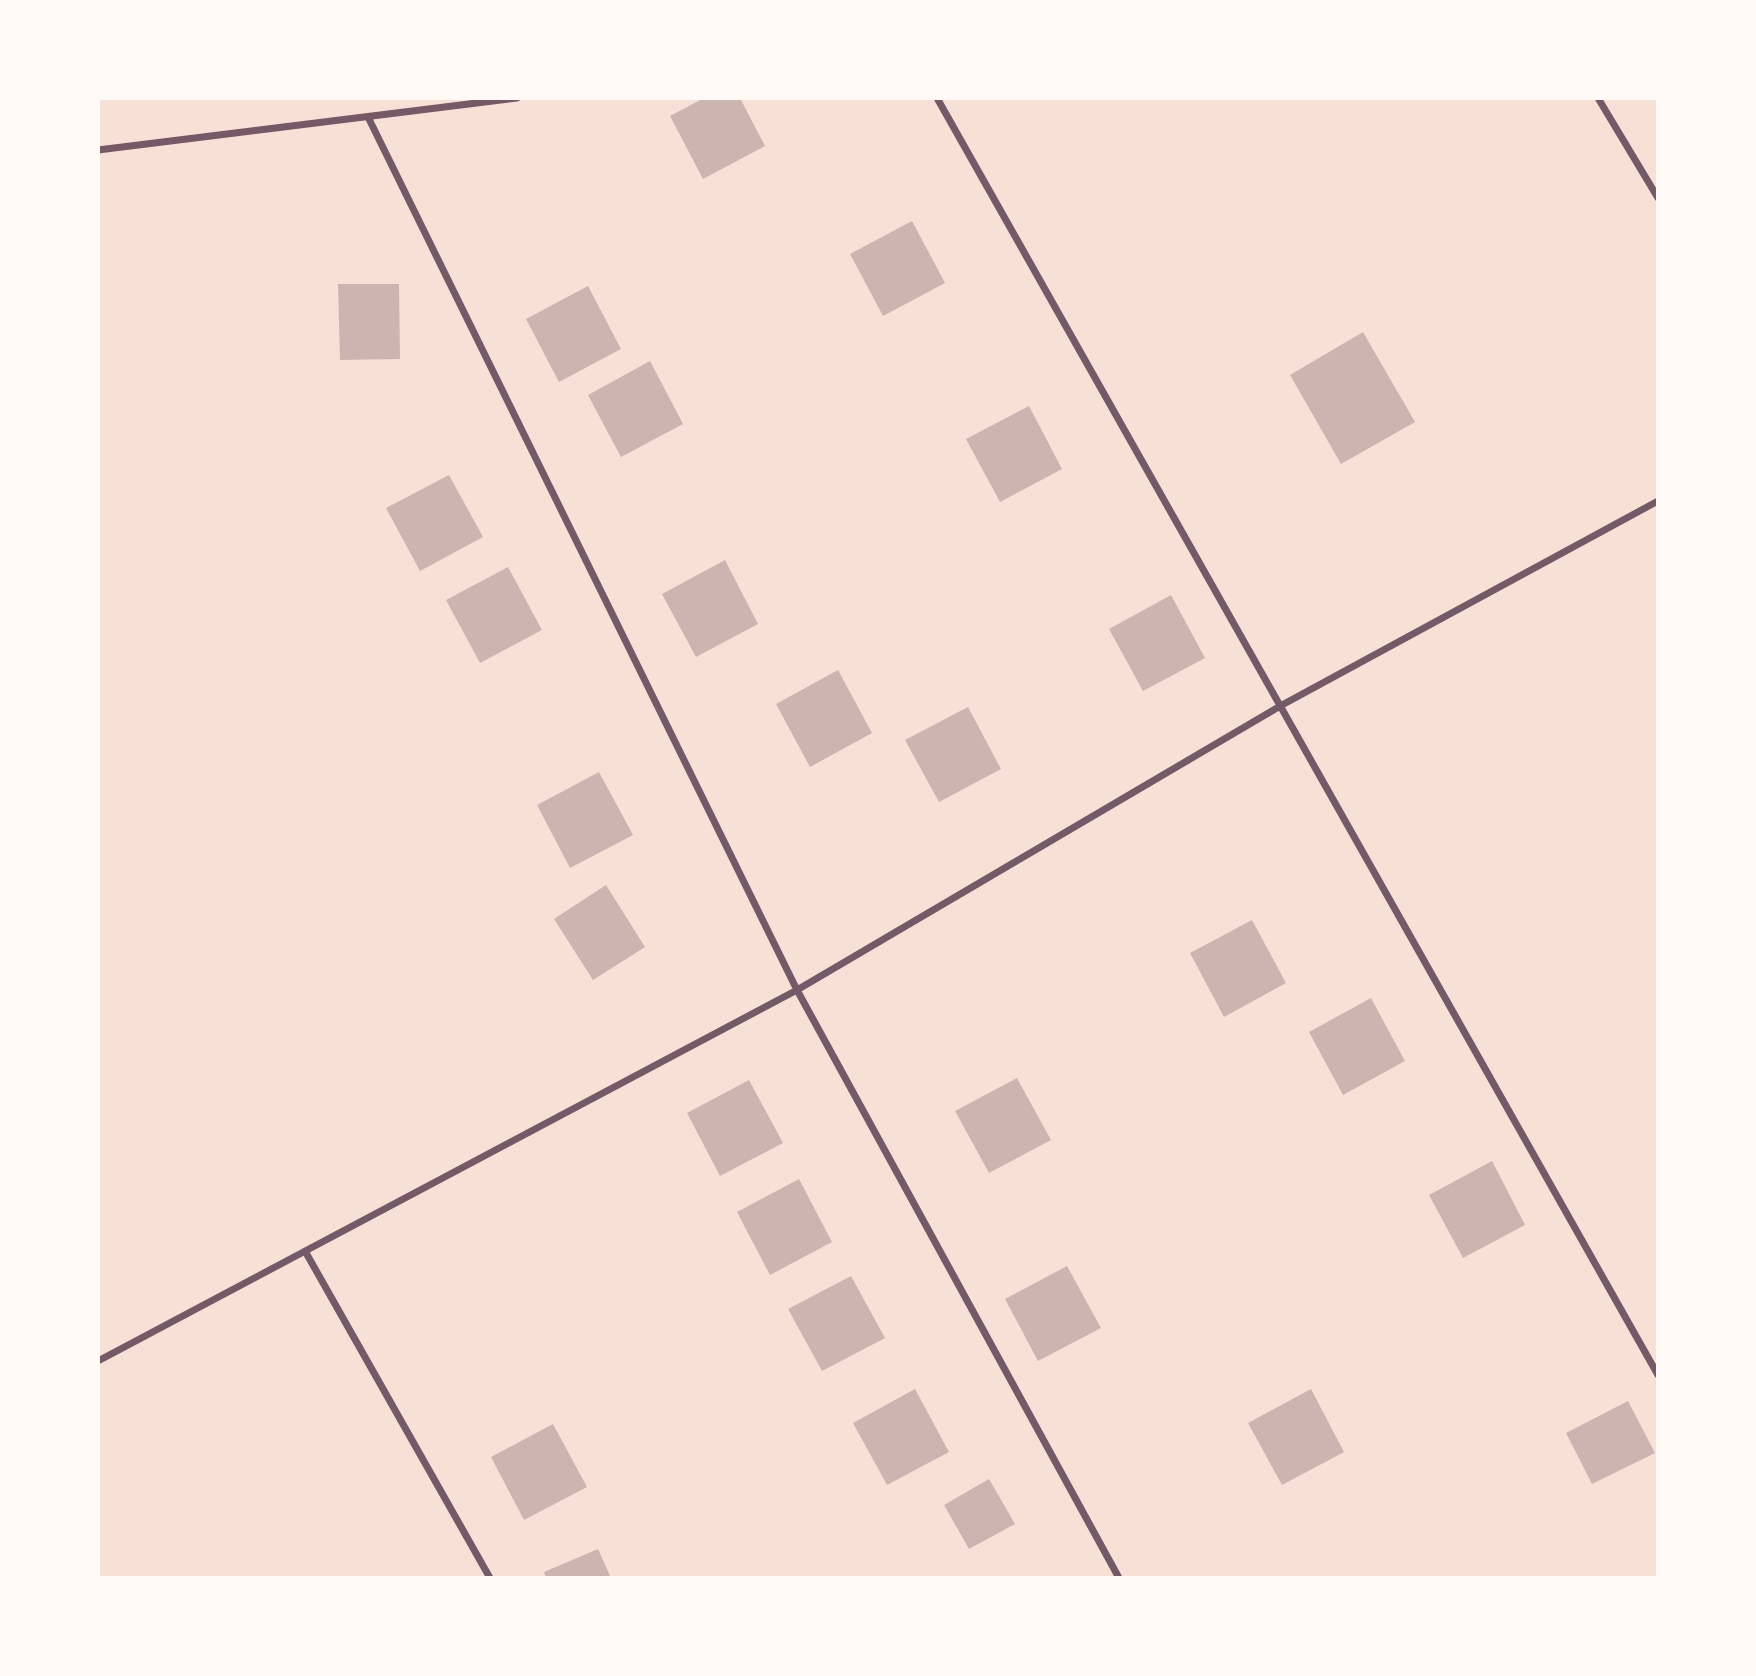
<!DOCTYPE html>
<html>
<head>
<meta charset="utf-8">
<style>
	body { margin:0 }
	#map { position:relative; width:1756px; height:1676px; overflow:hidden; background:#f7e1d7; font-family:"Libre Baskerville",serif }
	canvas { display:block }
	.frame { position:absolute; inset:0; border:100px solid #fffaf5; pointer-events:none }
</style>
</head>
<body>
<div id="map">
<canvas width="1756" height="1676"></canvas>
<div class="frame"></div>
</div>
<script>
const c = document.querySelector('canvas').getContext('2d');
c.lineJoin = 'round';
function paint(path, color) {
  c.fillStyle = color;
  c.fill(path, 'evenodd');
}
function strokePath(path, color, width, dash) {
  c.strokeStyle = color;
  c.lineWidth = width;
  c.lineCap = dash ? 'butt' : 'round';
  c.setLineDash(dash || []);
  c.stroke(path);
}
const building = new Path2D(`
	M704 98H740L765 146 703 179 670 116Z
	M912 221 945 283 883 316 850 254Z
	M338 284H399L400 359 340 360Z
	M588 286 621 349 559 382 526 319Z
	M1363 332 1415 422 1341 464 1290 375Z
	M650 361 683 424 621 457 588 395Z
	M1029 406 1062 469 1000 502 966 439Z
	M449 475 483 537 420 571 386 508Z
	M725 560 758 624 696 657 662 594Z
	M508 567 542 630 480 663 446 600Z
	M1171 595 1205 658 1143 691 1109 629Z
	M838 670 872 733 810 767 776 704Z
	M968 707 1001 769 939 802 905 740Z
	M599 772 633 835 570 868 537 805Z
	M606 885 645 947 593 980 554 919Z
	M1252 920 1286 983 1224 1017 1190 953Z
	M1371 998 1405 1061 1343 1095 1309 1032Z
	M1017 1078 1051 1140 989 1173 955 1111Z
	M749 1080 783 1143 720 1176 687 1113Z
	M1492 1161 1525 1225 1463 1258 1429 1195Z
	M799 1179 832 1242 770 1275 737 1212Z
	M1067 1266 1101 1328 1038 1361 1005 1299Z
	M851 1276 885 1338 822 1371 788 1309Z
	M915 1389 949 1452 887 1485 853 1423Z
	M1311 1389 1344 1452 1282 1485 1248 1423Z
	M1628 1401 1655 1453 1592 1484 1566 1433Z
	M553 1424 587 1487 524 1520 491 1457Z
	M989 1479 1015 1524 969 1549 944 1505Z
	M598 1549 611 1578H546L544 1572Z`);
const minor = new Path2D(`
	M937 98 1658 1375
	M1598 98 1658 198
	M369 119 797 990 1119 1578
	M98 150 517 98
	M305 1251 490 1578
	M98 1361 797 990 1282 705 1658 501`);
paint(building, '#ccb4b1');
strokePath(minor, '#755966', 7);
</script>
</body>
</html>
